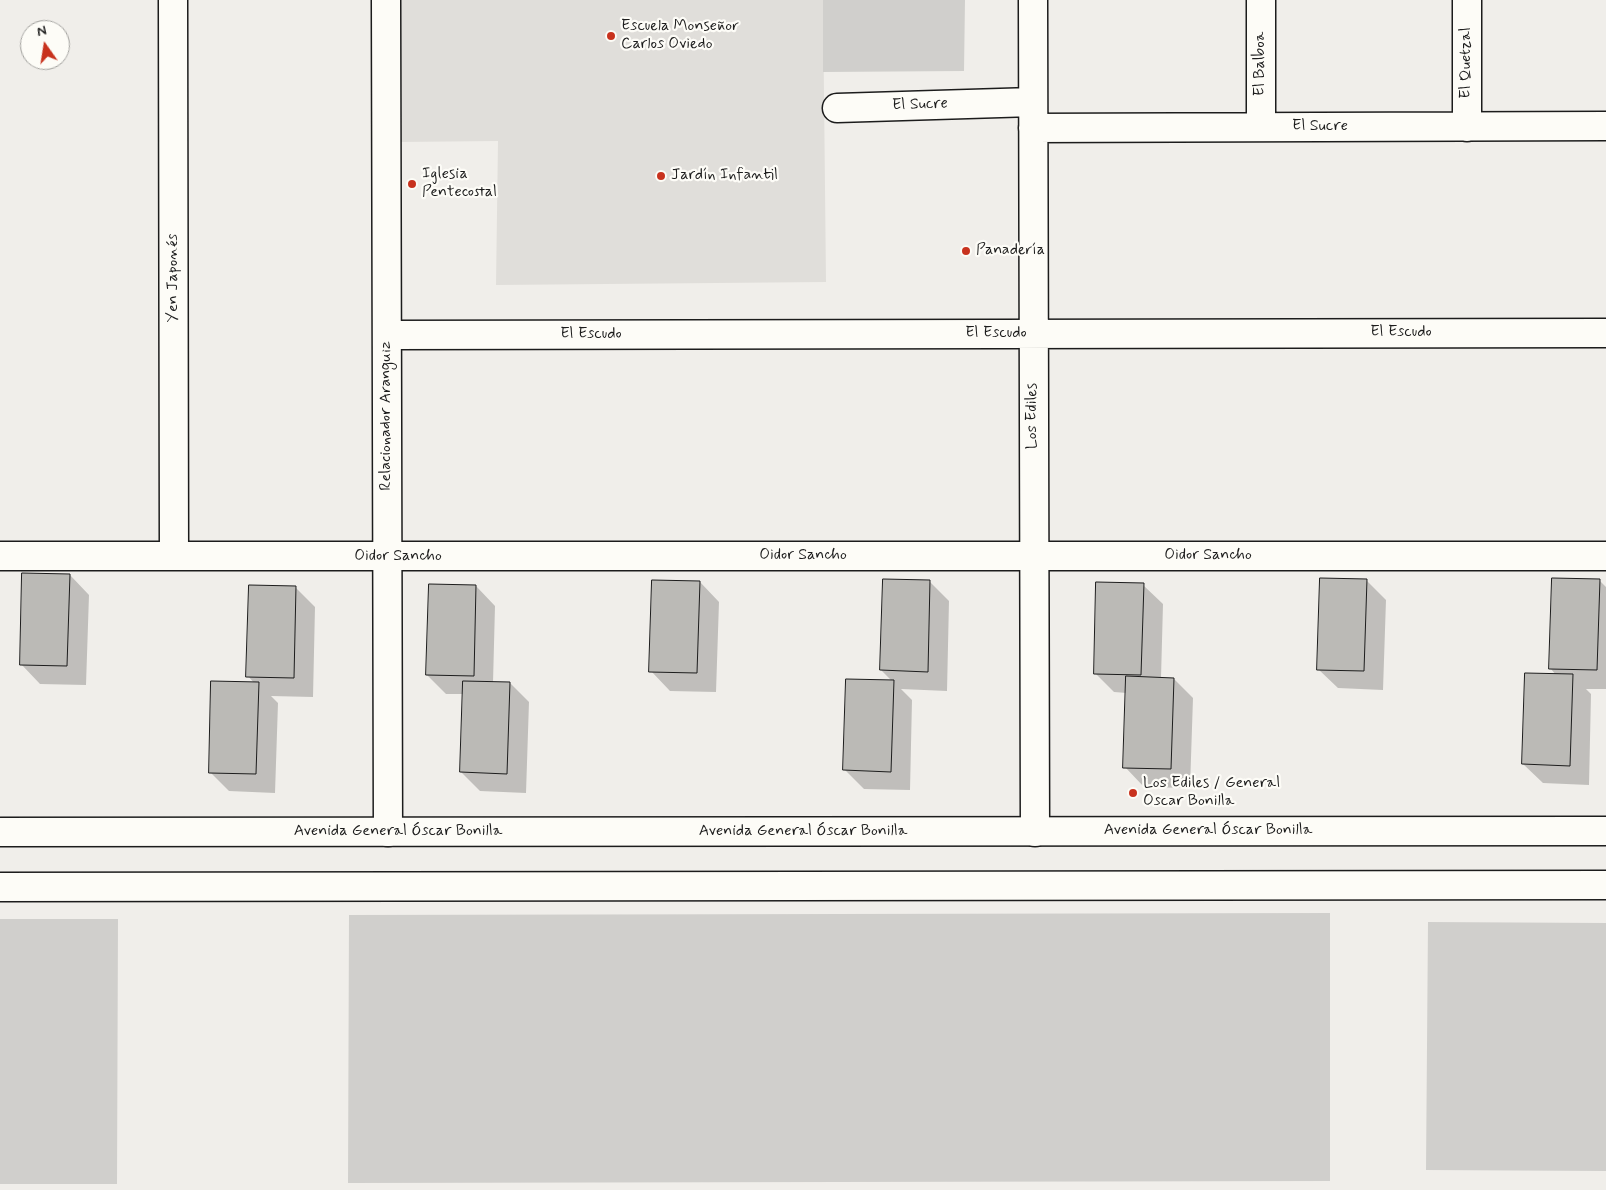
<!DOCTYPE html>
<html>
<head>
<meta charset="utf-8">
<style>
	body { margin:0 }
	#map { position:relative; width:1606px; height:1190px; overflow:hidden; background:#f0eeea; font-family:Mynerve,sans-serif }
	canvas { display:block }
	.north { position:absolute; left:20px; top:20px; width:50px; height:50px; box-sizing:border-box; background:#fdfcf7; border:1px solid #a3a29f; border-radius:50%; rotate:347deg; font-size:14px; font-weight:700; line-height:20px; text-align:center; color:#1c1c1c }
	.north::after { content:''; display:block; margin:auto; width:18px; height:22px; background:#c8321e; clip-path:polygon(50% 0,100% 100%,50% 72%,0 100%) }
</style>
</head>
<body>
<div id="map">
<canvas width="1606" height="1190"></canvas>
<div class="north">N</div>
</div>
<script>
const c = document.querySelector('canvas').getContext('2d');
c.lineJoin = 'round';
function paint(path, color) {
  c.fillStyle = color;
  c.fill(path, 'evenodd');
}
function strokePath(path, color, width, dash) {
  c.strokeStyle = color;
  c.lineWidth = width;
  c.lineCap = dash ? 'butt' : 'round';
  c.setLineDash(dash || []);
  c.stroke(path);
}
function write(font, color, halo, rows, align = 'center') {
  c.font = font + ' Mynerve,sans-serif';
  c.lineWidth = 4.5;
  c.setLineDash([]);
  c.textBaseline = 'middle';
  c.strokeStyle = halo;
  c.fillStyle = color;
  for (const [text, x, y, turn = 0] of rows) {
    c.save();
    c.translate(x, y);
    c.rotate((+turn || 0) * Math.PI / 180);
    c.textAlign = isNaN(turn) ? turn : align;
    if (halo) c.strokeText(text, 0, 0);
    c.fillText(text, 0, 0);
    c.restore();
  }
}
const built = new Path2D(`
	M398 0H823L826 282 496 285 498 141 399 142Z`);
const green = new Path2D(`
	M823 0H965L964 71 823 72Z
	M1330 913V1181L348 1183 349 915Z
	M0 919H118L117 1184H0Z
	M1428 922 1606 923V1171L1426 1170Z`);
const shadow = new Path2D(`
	M70 575 89 595 86 685 40 684 21 664Z
	M1599 580 1606 587V689H1586L1591 694 1589 785 1543 783 1523 764 1556 675 1551 669Z
	M1367 581 1386 600 1383 690 1338 688 1318 669Z
	M700 582 719 602 716 692 670 691 651 671Z
	M930 582 949 601 947 691 901 689 912 700 910 790 864 789 845 770 892 681 881 670Z
	M1143 585 1163 604 1161 678 1174 679 1193 698 1190 788 1144 787 1125 767 1127 693 1114 692 1095 673Z
	M476 586 495 606 493 683H510L529 702 526 793 480 791 461 772 464 694H446L427 675Z
	M296 588 315 607 313 697 271 696 278 703 275 793 229 791 210 772 255 684 248 676Z`);
const building = new Path2D(`
	M22 573 70 574 67 666 20 665Z
	M1320 578 1367 579 1364 671 1317 670Z
	M1552 578 1600 579 1597 670 1549 669Z
	M883 579 930 580 928 672 880 670Z
	M652 580 700 581 697 673 649 672Z
	M1096 582 1144 583 1141 675 1094 674Z
	M429 584 476 585 474 676 426 675Z
	M249 585 296 586 294 678 246 677Z
	M1525 673 1573 674 1570 766 1522 764Z
	M1126 676 1174 678 1171 769 1123 768Z
	M846 679 894 680 891 772 843 770Z
	M211 681 259 682 256 774 209 773Z
	M463 681 510 682 507 774 460 772Z`);
const minor = new Path2D(`
	M173 0 174 556
	M386 0 388 832
	M1033 0 1035 832
	M1261 0V127
	M837 108 1033 102
	M1467 127V0
	M1033 128 1606 126
	M387 335 1606 333
	M0 556H1606`);
const major = new Path2D(`
	M0 832 1606 831
	M0 887 1606 885`);
const markers = [
	[611,36,5,"#c8321e"],
	[661,176,5,"#c8321e"],
	[412,184,5,"#c8321e"],
	[966,251,5,"#c8321e"],
	[1133,793,5,"#c8321e"]
];
const poiNames = [
	["Escuela Monseñor",621,27],
	["Carlos Oviedo",621,45],
	["Iglesia",422,175],
	["Pentecostal",422,193],
	["Jardín Infantil",671,176],
	["Panadería",976,251],
	["Los Ediles / General",1143,784],
	["Oscar Bonilla",1143,802]
];
const streetNames = [
	["El Quetzal",1467,63,-90],
	["El Balboa",1261,64,-90],
	["El Sucre",920,105,-2],
	["El Sucre",1320,127],
	["Yen Japonés",174,278,-90],
	["El Escudo",1401,333],
	["El Escudo",996,334],
	["El Escudo",591,335],
	["Relacionador Aranguiz",387,416,-90],
	["Los Ediles",1033,416,-90],
	["Oidor Sancho",803,556],
	["Oidor Sancho",1208,556],
	["Oidor Sancho",398,557],
	["Avenida General Óscar Bonilla",1208,831],
	["Avenida General Óscar Bonilla",398,832],
	["Avenida General Óscar Bonilla",803,832]
];
paint(built, '#e0deda');
paint(green, '#d0cfcc');
paint(shadow, '#0003');
paint(building, '#bbbab6');
strokePath(building, '#1c1c1c', 1);
strokePath(minor, '#1c1c1c', 31);
strokePath(major, '#1c1c1c', 31);
strokePath(minor, '#fdfcf7', 28);
strokePath(major, '#fdfcf7', 28);
for (const [x, y, r, color] of markers) {
  const dot = new Path2D();
  dot.arc(x, y, r, 0, 2 * Math.PI);
  c.fillStyle = color;
  c.fill(dot);
  strokePath(dot, '#fdfcf7', 2);
}
write('16px', '#1c1c1c', '#fdfcf7', poiNames, 'left');
write('16px', '#1c1c1c', '#fdfcf7', streetNames);
</script>
</body>
</html>
